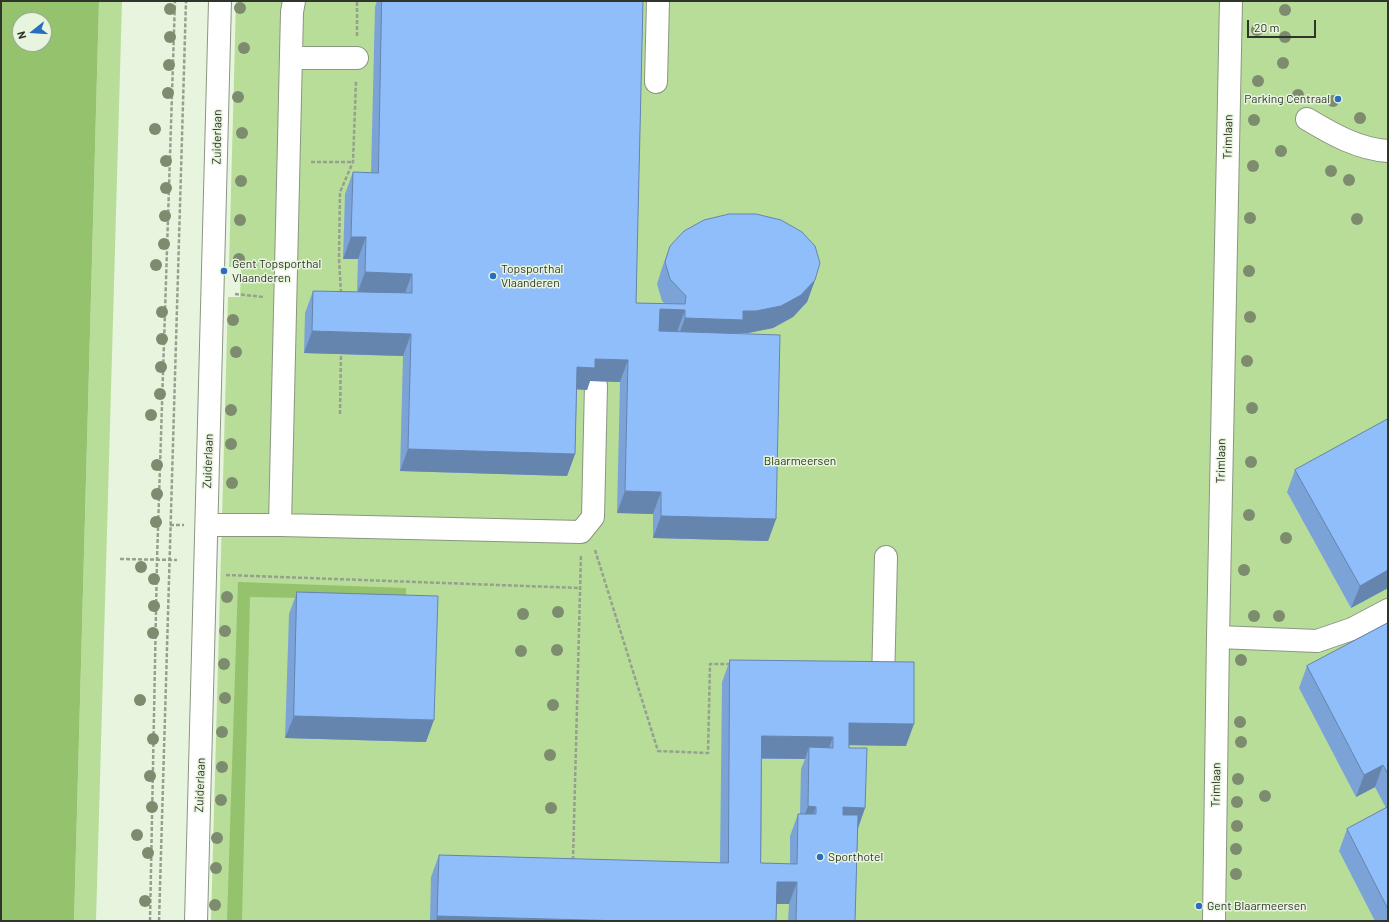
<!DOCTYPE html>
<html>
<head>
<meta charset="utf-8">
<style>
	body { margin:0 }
	#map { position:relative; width:1389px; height:922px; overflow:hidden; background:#e8f5de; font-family:Barlow,sans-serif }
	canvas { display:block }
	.frame { position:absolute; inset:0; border:2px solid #30352c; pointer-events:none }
	.north { position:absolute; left:12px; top:12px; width:40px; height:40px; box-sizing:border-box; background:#e8f5de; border:1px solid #9ea897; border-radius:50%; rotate:253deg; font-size:11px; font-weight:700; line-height:16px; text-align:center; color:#30352c }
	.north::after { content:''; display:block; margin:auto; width:14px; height:18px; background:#296dbe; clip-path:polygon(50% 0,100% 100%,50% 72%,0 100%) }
	.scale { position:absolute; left:1247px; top:20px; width:69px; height:18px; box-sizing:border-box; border:2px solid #30352c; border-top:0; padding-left:5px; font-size:12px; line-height:14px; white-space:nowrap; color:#30352c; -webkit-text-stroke:3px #e8f5de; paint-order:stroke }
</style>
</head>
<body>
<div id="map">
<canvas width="1389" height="922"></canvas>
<div class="frame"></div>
<div class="north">N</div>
<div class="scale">20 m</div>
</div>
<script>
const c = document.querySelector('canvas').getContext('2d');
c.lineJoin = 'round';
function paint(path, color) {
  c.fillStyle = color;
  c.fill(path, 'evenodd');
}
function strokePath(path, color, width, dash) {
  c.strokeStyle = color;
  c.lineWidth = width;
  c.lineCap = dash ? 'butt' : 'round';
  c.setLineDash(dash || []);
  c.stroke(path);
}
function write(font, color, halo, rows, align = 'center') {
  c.font = font + ' Barlow,sans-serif';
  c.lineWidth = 3;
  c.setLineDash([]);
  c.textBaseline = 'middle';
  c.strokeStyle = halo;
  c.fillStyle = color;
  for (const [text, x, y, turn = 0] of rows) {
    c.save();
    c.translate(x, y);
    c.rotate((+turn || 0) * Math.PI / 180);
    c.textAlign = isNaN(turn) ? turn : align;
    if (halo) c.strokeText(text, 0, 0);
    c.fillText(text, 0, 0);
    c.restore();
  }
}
const green = new Path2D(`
	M99 1H122L96 921H74Z
	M236 1H1388V921H211L228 297H240L241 267H229Z`);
const water = new Path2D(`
	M1 1H99L74 921H1ZM20 20H44V44H20Z
	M238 582 406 588V600L250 597 242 921H227Z`);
const path = new Path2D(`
	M357 36V1
	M311 162H353
	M341 293 339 259 340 192 353 162 356 81
	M235 294 264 297
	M340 414 341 354
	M170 525H184
	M595 550 658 751 708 753 710 664H731
	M120 559 177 560
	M226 575 580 588
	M573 860 581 554
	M150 921 157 560 175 1
	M159 921 186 1`);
const minor = new Path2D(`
	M291 58H357
	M656 82 658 1
	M1307 119C1332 134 1358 149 1388 151
	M207 525H280L581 532 593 517 596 385
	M280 525 292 12 294 1
	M1218 637 1317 641 1352 629 1388 610
	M883 683 886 557
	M196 921 220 1
	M1214 921 1218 637 1231 1`);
const trees = [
	[240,8],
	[170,9],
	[1285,10],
	[1257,30],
	[170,37],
	[1285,37],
	[244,48],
	[1283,63],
	[169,65],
	[1258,81],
	[168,93],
	[1298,95],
	[238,97],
	[1333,101],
	[1360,118],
	[1254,120],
	[155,129],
	[242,133],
	[1281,151],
	[166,161],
	[1253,166],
	[1331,171],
	[1349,180],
	[241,181],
	[166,188],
	[165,216],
	[1250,218],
	[1357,219],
	[240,220],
	[164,244],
	[239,259],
	[156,265],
	[1249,271],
	[162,312],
	[1250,317],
	[233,320],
	[162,339],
	[236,352],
	[1247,361],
	[161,367],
	[160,394],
	[1252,408],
	[231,410],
	[151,415],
	[231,444],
	[1251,462],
	[157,465],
	[232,483],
	[157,494],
	[1249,515],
	[156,522],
	[1286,538],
	[141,567],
	[1244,570],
	[154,579],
	[227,597],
	[154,606],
	[558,612],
	[523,614],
	[1254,616],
	[1279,616],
	[225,631],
	[153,633],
	[557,650],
	[521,651],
	[1241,660],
	[224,664],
	[225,698],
	[140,700],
	[553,705],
	[1240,722],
	[222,732],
	[153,739],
	[1241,742],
	[550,755],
	[222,767],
	[150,776],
	[1238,779],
	[1265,796],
	[221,800],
	[1237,802],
	[152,807],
	[551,808],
	[1237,826],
	[137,835],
	[217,838],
	[1236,849],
	[148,853],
	[216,868],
	[1236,874],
	[145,901],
	[215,905]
];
const wall = new Path2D(`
	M377 1H643L636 303H664L662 301 657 284 662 268 670 246 815 280 807 302 793 317 773 328 748 333H738L776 519 768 541 653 538V514L617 513 620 382 590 381 587 390 577 389 575 454 567 476 400 471 403 356 304 353 305 313 313 291 357 292 358 259H343L345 194 353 172 371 173 375 7Z
	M1388 419V588L1351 608 1287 492 1295 470Z
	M297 592 426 742 285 738 289 614Z
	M1388 623V921H1375L1339 851 1347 829 1386 808 1375 787 1356 797 1299 688 1307 666Z
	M730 660 906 746 849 745V748L865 808 858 829 855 921H788L789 904H777L776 921H430L431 877 439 855 720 863 722 682ZM762 759H805L801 769 800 814H798L790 836V864L761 863Z`);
const shadedWall = new Path2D(`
	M351 237H366L358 259H343Z
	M365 272 412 274 404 296 357 294Z
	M815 280 807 302 793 317 773 328 748 333H738L677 340 685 318 743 311Z
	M660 309 685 310 677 332 652 331Z
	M312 331 411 334 403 356 304 353Z
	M595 359 628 360 620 382 590 381 587 390 569 389 577 367Z
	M408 449 575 454 567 476 400 471Z
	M625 491 661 492 653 514 617 513Z
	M661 516 776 519 768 541 653 538Z
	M1388 570V588L1351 608 1360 586Z
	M294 716 434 720 426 742 285 738Z
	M849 723 914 724 906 746 841 745Z
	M762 736 833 737 825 759 809 747 805 759 754 758Z
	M1383 765 1375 787 1356 797 1364 775Z
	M808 806 816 807 808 829 800 828Z
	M843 807 865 808 857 830 835 829Z
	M777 882H797L789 904H769Z
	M437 916 625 921H436Z`);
const building = new Path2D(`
	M382 1H643L636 303 685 304 686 296 670 279 665 262 670 246 684 231 704 220 729 214H756L781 220 802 232 815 246 820 263 815 280 801 295 781 306 756 311H743V320L685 318V310L660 309 659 331 780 335 776 519 661 516V492L625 491 628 360 595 359V368L577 367 575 454 408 449 411 334 312 331 313 291 412 293V274L365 272 366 237H351L353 172 378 173Z
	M1388 419V570L1360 586 1295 470Z
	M297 592 438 596 434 720 294 716Z
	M1388 623V774L1383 765 1364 775 1307 666Z
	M730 660 914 662V724L849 723V748H867L865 808 843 807V815H858L855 921H796L797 882H777L776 921H625L437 916 439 855 728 863ZM762 736 833 737V748L809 747 808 806 816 807V814H798L797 864 761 863Z
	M1388 807V909L1347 829Z`);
const markers = [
	[1338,99,4,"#296dbe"],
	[224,271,4,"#296dbe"],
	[493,276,4,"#296dbe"],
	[820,857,4,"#296dbe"],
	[1199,906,4,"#296dbe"]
];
const poiNames = [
	["Parking Centraal",1330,99,"right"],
	["Gent Topsporthal",232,264],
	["Vlaanderen",232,278],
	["Topsporthal",501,269],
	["Vlaanderen",501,283],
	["Sporthotel",828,857],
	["Gent Blaarmeersen",1207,906]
];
const streetNames = [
	["Zuiderlaan",217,137,-89],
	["Trimlaan",1228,137,-89],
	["Zuiderlaan",208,461,-88],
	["Trimlaan",1221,461,-89],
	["Zuiderlaan",200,785,-88],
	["Trimlaan",1216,785,-89]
];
const parkNames = [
	["Blaarmeersen",800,461]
];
paint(green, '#b8dd99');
paint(water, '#95c26c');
strokePath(minor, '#8a9681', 24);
strokePath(path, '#96a08f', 2.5, [4, 2]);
strokePath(minor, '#fff', 22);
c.fillStyle = '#7d8c6f';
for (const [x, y] of trees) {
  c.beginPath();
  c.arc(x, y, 6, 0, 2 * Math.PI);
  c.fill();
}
paint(wall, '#7ca3d7');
paint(shadedWall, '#6585af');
paint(building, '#90befa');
strokePath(building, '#6585af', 1);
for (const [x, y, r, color] of markers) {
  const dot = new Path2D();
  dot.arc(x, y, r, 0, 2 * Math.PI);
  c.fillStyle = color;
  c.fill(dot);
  strokePath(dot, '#e8f5de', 1.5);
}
write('12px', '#30352c', '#e8f5de', poiNames, 'left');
write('12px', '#30352c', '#e8f5de', streetNames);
write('12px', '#253714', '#e8f5de', parkNames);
</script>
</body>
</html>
